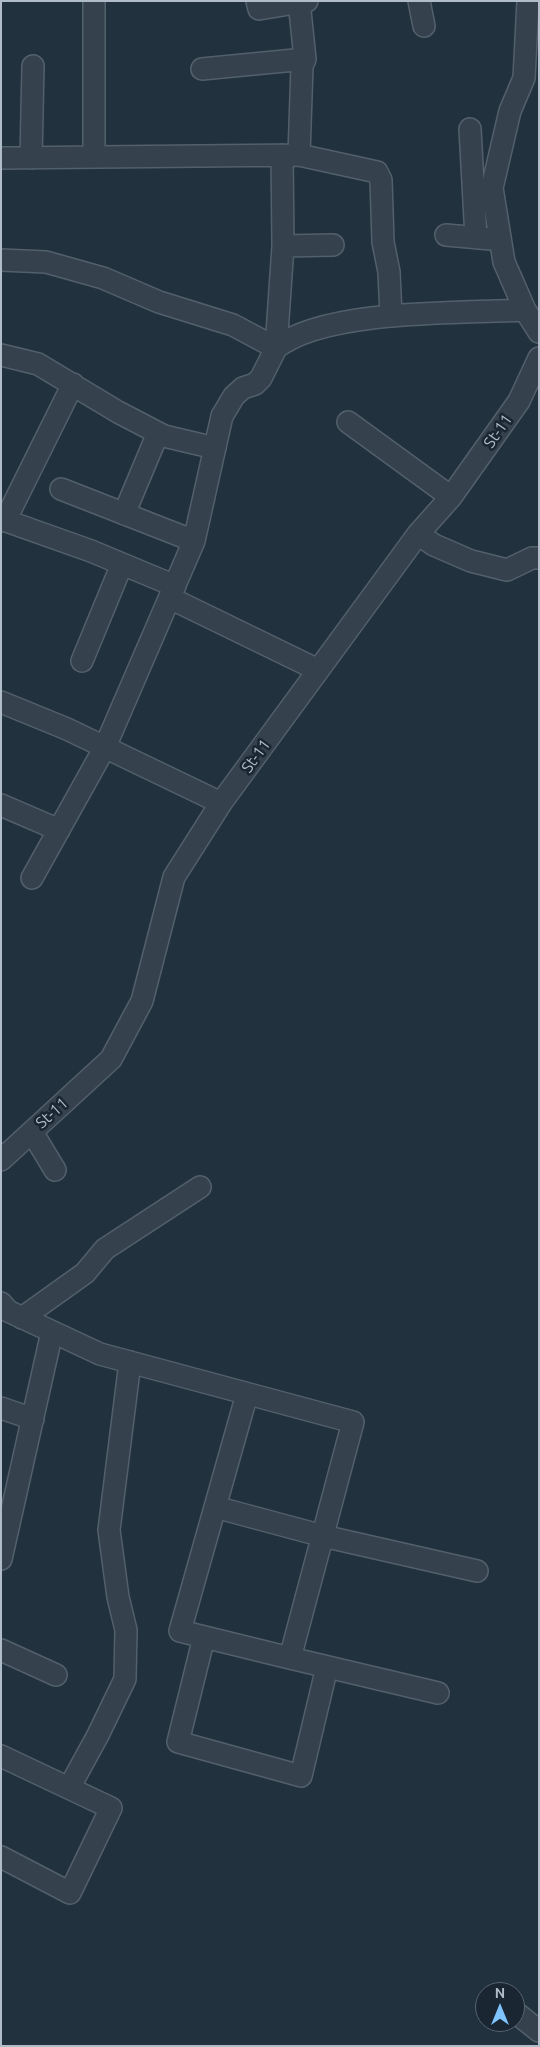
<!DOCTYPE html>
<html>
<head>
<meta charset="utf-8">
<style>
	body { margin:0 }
	#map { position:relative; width:540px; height:2047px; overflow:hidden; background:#21313d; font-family:Ubuntu,sans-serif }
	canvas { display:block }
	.frame { position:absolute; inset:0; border:2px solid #b0bdc9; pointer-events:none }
	.north { position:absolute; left:475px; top:1982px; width:50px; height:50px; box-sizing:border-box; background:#1a2732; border:1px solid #56636e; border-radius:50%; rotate:0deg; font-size:14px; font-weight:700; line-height:20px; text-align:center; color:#b0bdc9 }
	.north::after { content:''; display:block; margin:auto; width:18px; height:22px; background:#7fc3ff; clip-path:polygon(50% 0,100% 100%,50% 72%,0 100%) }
</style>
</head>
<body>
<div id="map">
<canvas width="540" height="2047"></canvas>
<div class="frame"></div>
<div class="north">N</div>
</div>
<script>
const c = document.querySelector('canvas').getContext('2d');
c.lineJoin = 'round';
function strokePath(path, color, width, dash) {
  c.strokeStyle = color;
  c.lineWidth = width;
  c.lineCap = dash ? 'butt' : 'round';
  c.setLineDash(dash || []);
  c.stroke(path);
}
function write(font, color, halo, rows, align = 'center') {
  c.font = font + ' Ubuntu,sans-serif';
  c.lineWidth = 5;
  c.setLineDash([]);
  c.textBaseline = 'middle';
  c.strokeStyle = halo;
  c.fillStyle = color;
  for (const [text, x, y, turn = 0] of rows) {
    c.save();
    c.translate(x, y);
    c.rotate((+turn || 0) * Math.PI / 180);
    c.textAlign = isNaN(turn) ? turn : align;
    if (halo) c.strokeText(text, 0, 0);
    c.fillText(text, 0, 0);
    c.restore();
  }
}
const minor = new Path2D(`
	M94 1V157
	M257 1 259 9 307 1
	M419 1 424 26
	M528 1 524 78 510 111 492 188 504 262 525 310 539 332
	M202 69 305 59
	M470 129 476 238
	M299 155 302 66 305 59 299 1
	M1 158 299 155 377 172 381 180 383 242 389 272 391 316
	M31 158 33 66
	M446 235 491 239
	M283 246 333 245
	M1 260 46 262 103 278 159 302 233 325 276 348C324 309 463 313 525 310
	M1 355 38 364 118 412 164 436 215 448
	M348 422 451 497
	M61 489 194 541
	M124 514 158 433
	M1 519 91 551 175 586
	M5 521 73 384
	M418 534 434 545 471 561 507 570 532 558H539
	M170 598 318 670
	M82 661 122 564
	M1 702 67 729 221 803
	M1 805 59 830
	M32 878 105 747 194 541 222 416 234 396 243 388 255 384 261 378 276 348 283 246 282 155
	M32 1132 55 1170
	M1 1160 111 1059 142 1001 174 877 221 803 377 590 418 534 451 497 519 401 539 358
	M1 1303 8 1311 100 1354 353 1422 290 1658 180 1631 247 1394
	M22 1318 85 1273 105 1249 200 1187
	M1 1408 33 1419
	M215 1507 323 1536 477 1571
	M1 1559 52 1332
	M204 1637 178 1742 301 1776 327 1667
	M1 1650 56 1675
	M290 1658 438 1693
	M1 1756 111 1808 70 1893 1 1857
	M69 1788 98 1735 125 1679 126 1630 118 1597 109 1530 130 1362
	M515 2012 539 2031`);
const streetNames = [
	["St-11",498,431,-55],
	["St-11",256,756,-54],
	["St-11",52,1113,-42]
];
strokePath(minor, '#53606b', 24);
strokePath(minor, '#35424d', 21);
write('16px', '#b0bdc9', '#1a2732', streetNames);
</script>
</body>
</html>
